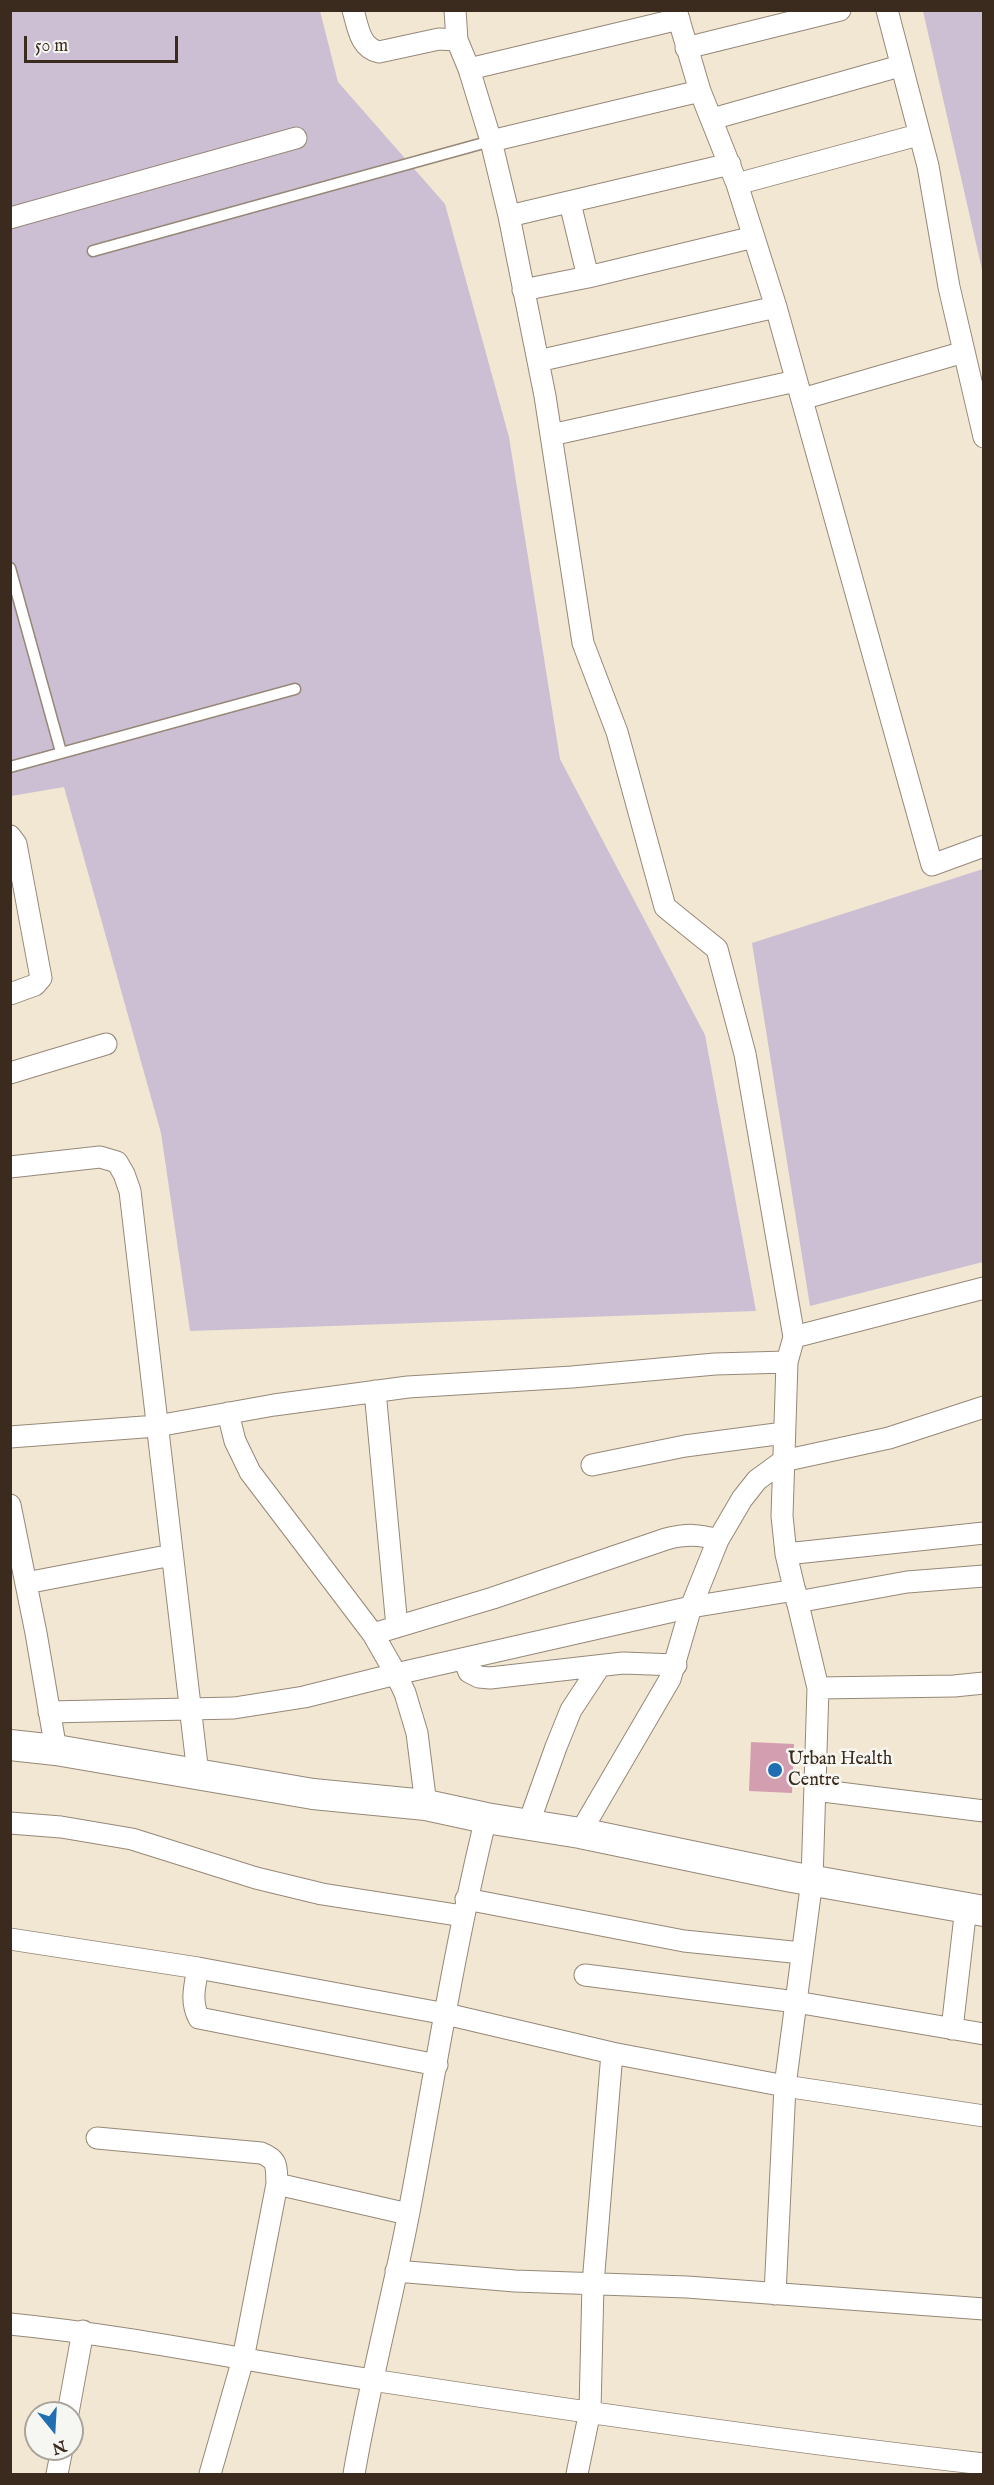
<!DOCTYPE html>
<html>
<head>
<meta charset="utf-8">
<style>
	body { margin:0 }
	#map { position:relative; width:994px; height:2485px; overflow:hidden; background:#f2e7d3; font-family:"IM FELL English",serif }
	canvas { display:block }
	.frame { position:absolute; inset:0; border:12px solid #3b2a1e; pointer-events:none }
	.north { position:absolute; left:24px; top:2401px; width:60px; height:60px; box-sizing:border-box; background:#f6f6f2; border:2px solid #aba49d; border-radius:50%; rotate:162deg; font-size:16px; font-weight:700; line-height:24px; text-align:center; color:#3b2a1e }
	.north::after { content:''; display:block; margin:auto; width:21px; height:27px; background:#1f6fb2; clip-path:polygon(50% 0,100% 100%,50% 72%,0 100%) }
	.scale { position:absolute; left:24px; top:36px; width:154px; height:27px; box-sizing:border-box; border:3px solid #3b2a1e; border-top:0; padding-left:8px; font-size:18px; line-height:21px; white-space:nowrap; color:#3b2a1e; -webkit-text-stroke:4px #f6f6f2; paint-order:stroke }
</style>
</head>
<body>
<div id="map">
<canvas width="994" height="2485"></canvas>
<div class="frame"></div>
<div class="north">N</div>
<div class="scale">50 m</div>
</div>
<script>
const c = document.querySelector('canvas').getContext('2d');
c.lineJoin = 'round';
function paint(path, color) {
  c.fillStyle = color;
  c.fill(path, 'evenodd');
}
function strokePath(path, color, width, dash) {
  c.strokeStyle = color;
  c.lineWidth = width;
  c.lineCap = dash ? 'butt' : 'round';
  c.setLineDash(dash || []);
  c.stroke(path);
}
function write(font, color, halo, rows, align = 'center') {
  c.font = font + ' "IM FELL English",serif';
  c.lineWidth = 5;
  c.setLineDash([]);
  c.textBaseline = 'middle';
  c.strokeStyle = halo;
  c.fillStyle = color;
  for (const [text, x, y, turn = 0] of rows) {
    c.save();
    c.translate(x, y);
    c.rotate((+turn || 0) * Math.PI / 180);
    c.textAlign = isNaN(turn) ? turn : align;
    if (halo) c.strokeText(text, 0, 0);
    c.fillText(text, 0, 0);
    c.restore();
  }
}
const industrial = new Path2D(`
	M11 11H320L338 82 445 204 509 437 560 759 705 1035 756 1311 190 1331 161 1133 64 787 11 796Z
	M923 11H983V274Z
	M983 869V1262L810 1306 752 943Z`);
const building = new Path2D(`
	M751 1742 794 1744 792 1793 749 1791Z`);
const lane = new Path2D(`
	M93 251 491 141
	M10 568 61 752
	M10 767 295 689`);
const street = new Path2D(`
	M353 10C358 27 360 48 379 52L439 39 457 40 469 69 491 141 509 216 545 396 583 643 617 732 665 907 717 949 745 1054 794 1337
	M455 10 457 40
	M676 10 700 91 737 184 776 307 932 865 984 846
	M887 10 928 166 949 287 984 437
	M686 48 840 10
	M469 69 679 19
	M712 119 900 66
	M491 141 700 91
	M737 184 918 135
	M570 203 588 277
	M509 216 730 164
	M10 218 296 138
	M523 290 588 277 754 237
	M538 361 776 307
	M802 399 964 352
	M551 435 796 381
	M10 836 16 844 41 978 35 985 10 994
	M10 1073 106 1044
	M10 1167 100 1157 117 1162 124 1174 130 1191 198 1774
	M375 1391 397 1627
	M228 1413 235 1441 250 1472 373 1634 396 1674 405 1693 417 1733 426 1805
	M10 1437 157 1426 274 1405 408 1387 572 1377 715 1364 787 1362
	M592 1465 685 1446 784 1433
	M10 1505 36 1633 56 1750
	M786 1554 984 1533
	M26 1583 172 1555
	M797 1602 907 1582 984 1576
	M373 1634 493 1598 666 1539C686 1534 699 1534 718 1540
	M464 1659 469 1672 479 1677 490 1678 623 1663 676 1665
	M818 1688 954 1686 984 1683
	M49 1712 234 1708 304 1697 396 1674 691 1607 795 1590
	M815 1790 984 1811
	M10 1823 61 1827 132 1839 256 1878 322 1894 463 1916
	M528 1825 556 1747 571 1710 600 1666
	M580 1833 670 1679 691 1607 718 1540 742 1499 757 1480 783 1461 889 1438 984 1407
	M466 1899 684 1941 802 1953
	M10 1939 198 1968 446 2014 612 2053 785 2086 984 2116
	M198 1968C195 1985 190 2002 199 2018L437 2065
	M585 1975 796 2002 984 2034
	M952 2029 966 1907
	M97 2138 261 2153C279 2160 276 2167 277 2184L243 2359 210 2474
	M277 2184 408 2214
	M396 2271 515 2281 687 2287 984 2309
	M775 2294 785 2086 812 1880 818 1688 786 1554 782 1516 787 1362 794 1337 984 1288
	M10 2324C132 2336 251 2362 372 2380 575 2411 779 2441 984 2464
	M68 2413 83 2331
	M57 2474 62 2449
	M354 2474C369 2386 392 2300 409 2212 434 2080 454 1948 486 1818
	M577 2474 590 2411 593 2284 612 2053`);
const secondary = new Path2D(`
	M10 1745 56 1750 313 1794 426 1805 486 1818 580 1833 792 1877 984 1911`);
const markers = [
	[775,1770,8,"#1f6fb2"]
];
const poiNames = [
	["Urban Health",788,1760],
	["Centre",788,1781]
];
paint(industrial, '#ccbfd4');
paint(building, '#d39fb0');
strokePath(lane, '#968878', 13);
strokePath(street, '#968878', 23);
strokePath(secondary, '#968878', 32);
strokePath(lane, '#fff', 10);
strokePath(street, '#fff', 21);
strokePath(secondary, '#fff', 30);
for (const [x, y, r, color] of markers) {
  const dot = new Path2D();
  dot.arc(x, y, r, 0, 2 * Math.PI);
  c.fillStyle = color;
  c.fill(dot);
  strokePath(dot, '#f6f6f2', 2);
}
write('18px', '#3b2a1e', '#f6f6f2', poiNames, 'left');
</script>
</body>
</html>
